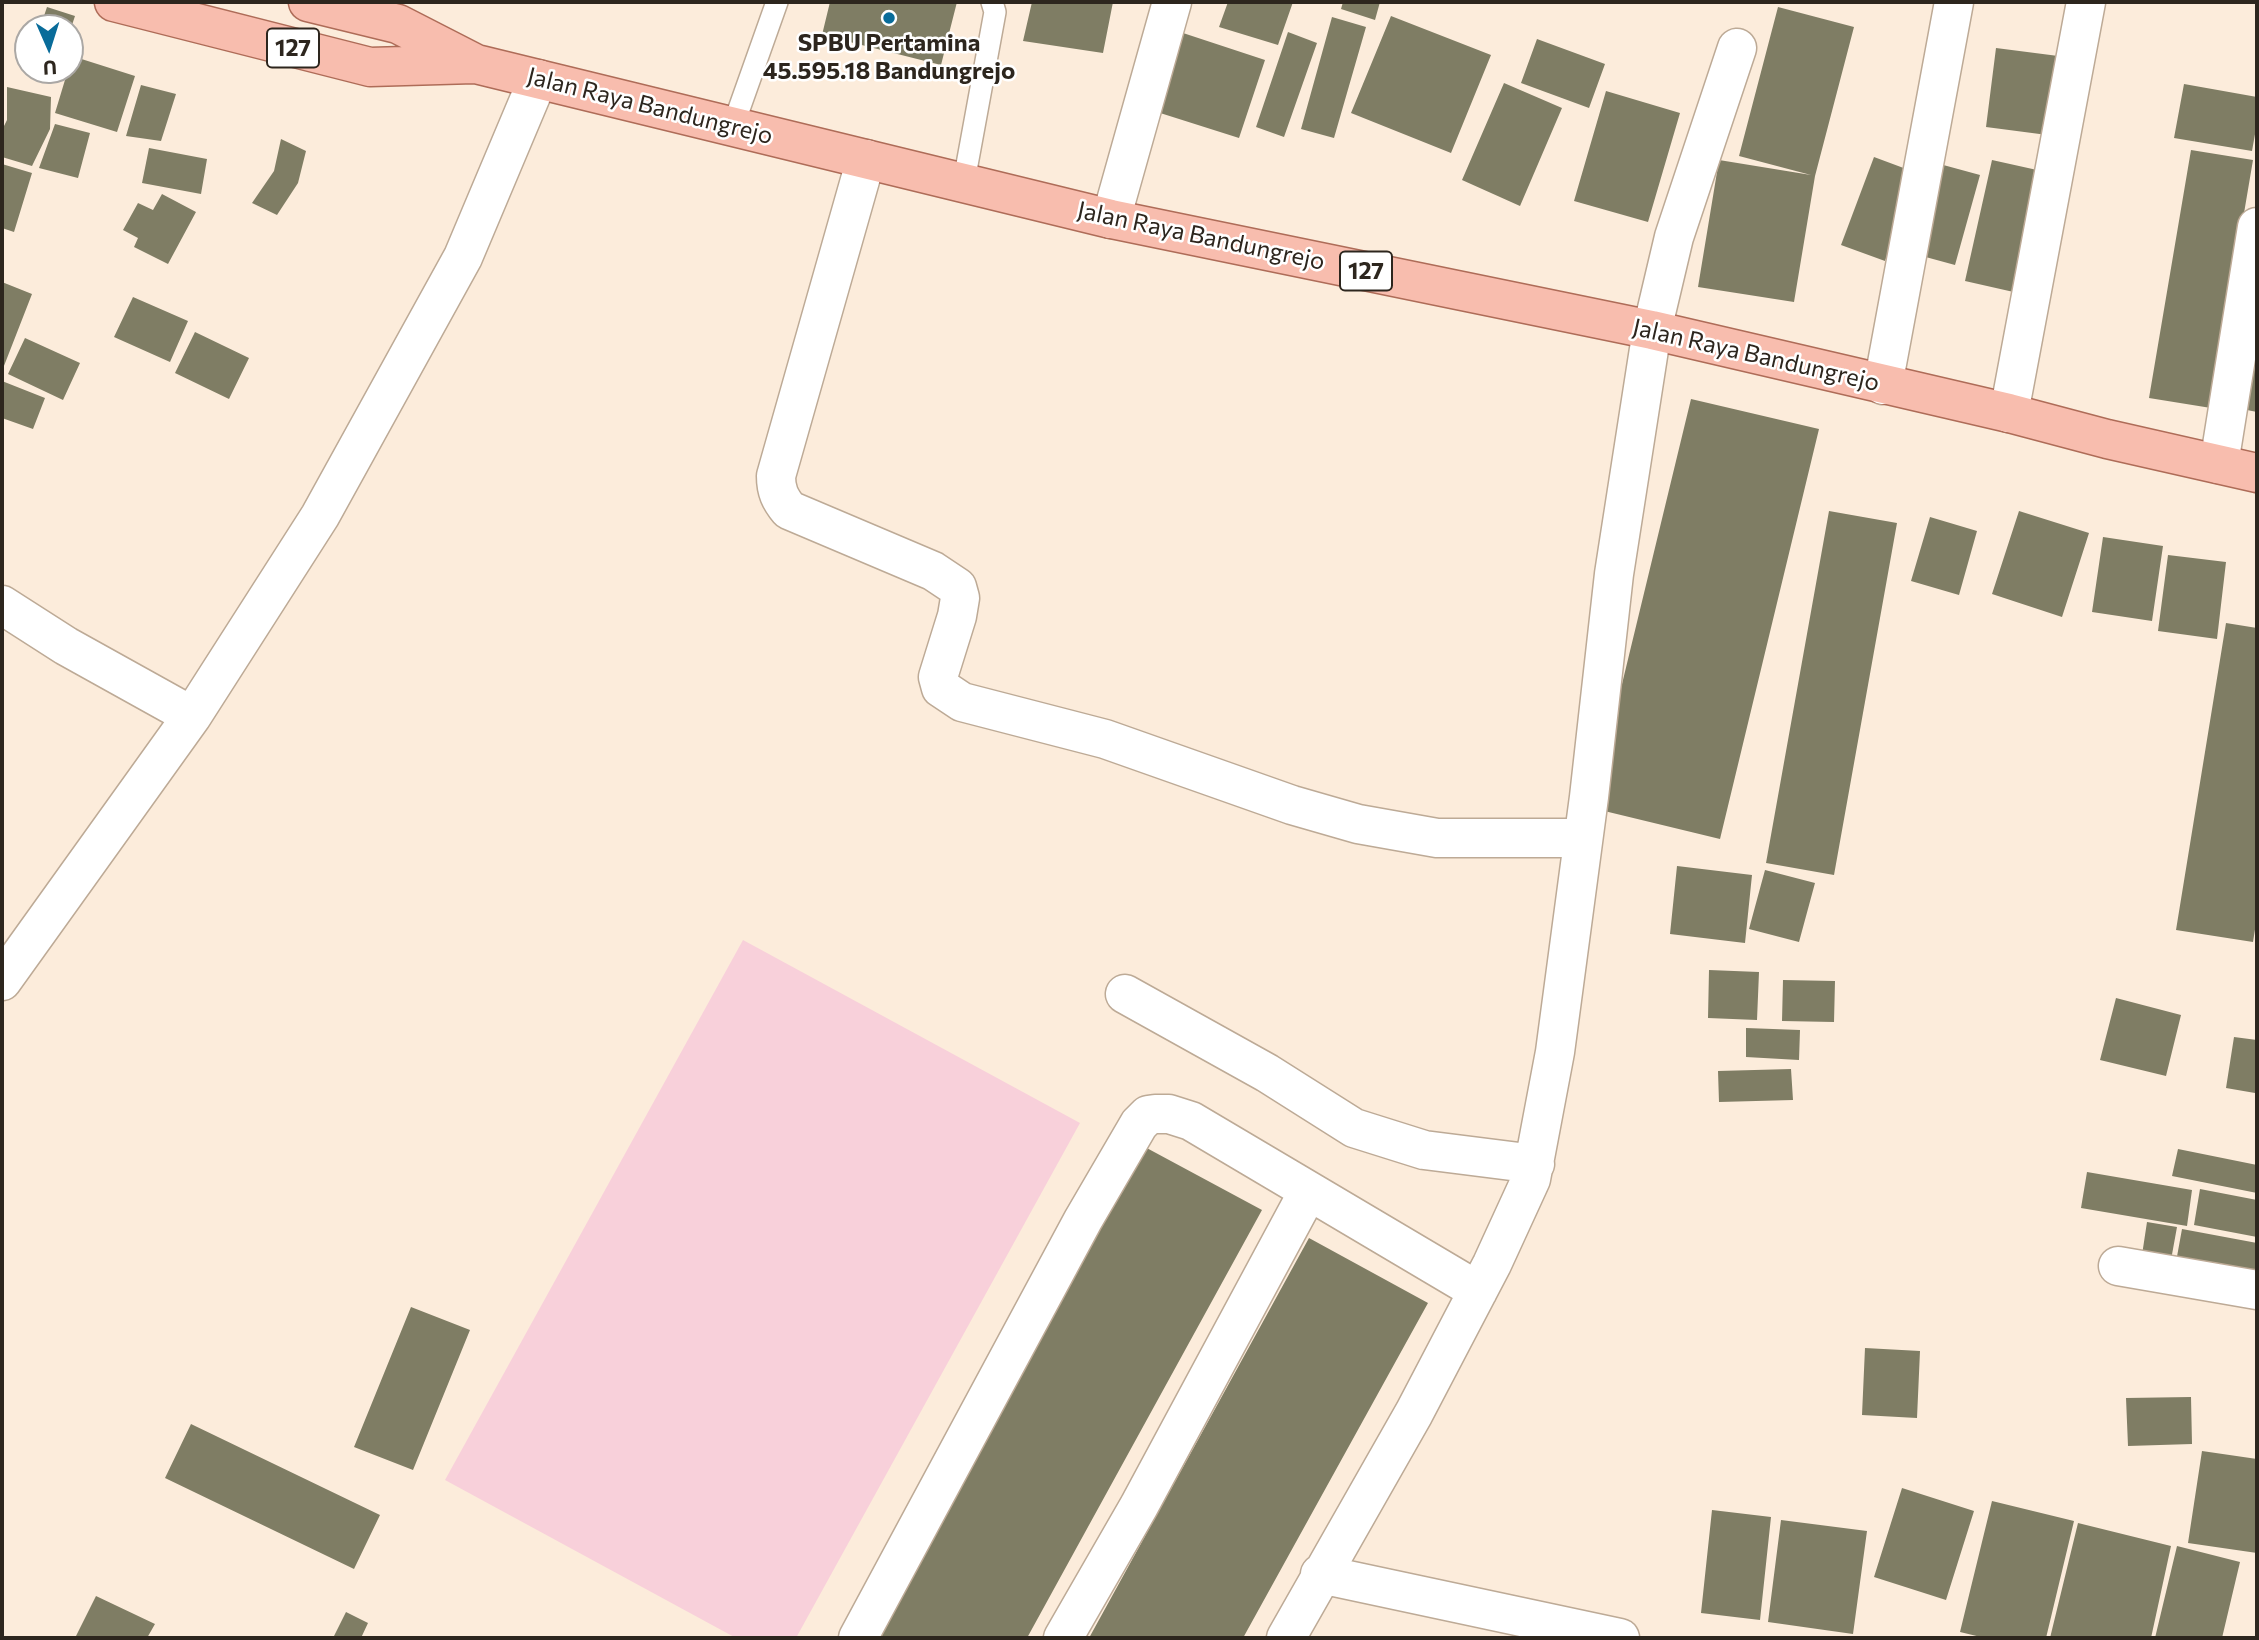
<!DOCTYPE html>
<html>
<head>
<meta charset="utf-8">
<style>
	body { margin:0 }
	#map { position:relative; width:2259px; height:1640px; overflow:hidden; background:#fcecdb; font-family:Commissioner,sans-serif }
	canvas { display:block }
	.frame { position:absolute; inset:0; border:4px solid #2d261e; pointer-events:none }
	.north { position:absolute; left:14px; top:14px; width:70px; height:70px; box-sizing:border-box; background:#fff; border:2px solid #aba8a5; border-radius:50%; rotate:177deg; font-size:19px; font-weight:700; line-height:28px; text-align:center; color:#2d261e }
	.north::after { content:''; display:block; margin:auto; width:24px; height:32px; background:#096c9a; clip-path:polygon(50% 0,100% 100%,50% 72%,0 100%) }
</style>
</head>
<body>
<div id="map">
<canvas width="2259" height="1640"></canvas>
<div class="frame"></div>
<div class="north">U</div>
</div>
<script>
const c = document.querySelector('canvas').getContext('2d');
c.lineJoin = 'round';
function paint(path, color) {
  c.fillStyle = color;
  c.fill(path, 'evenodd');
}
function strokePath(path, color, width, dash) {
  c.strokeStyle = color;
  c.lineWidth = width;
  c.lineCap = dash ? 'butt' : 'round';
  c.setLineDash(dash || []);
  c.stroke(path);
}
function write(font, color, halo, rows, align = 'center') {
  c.font = font + ' Commissioner,sans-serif';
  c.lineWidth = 5;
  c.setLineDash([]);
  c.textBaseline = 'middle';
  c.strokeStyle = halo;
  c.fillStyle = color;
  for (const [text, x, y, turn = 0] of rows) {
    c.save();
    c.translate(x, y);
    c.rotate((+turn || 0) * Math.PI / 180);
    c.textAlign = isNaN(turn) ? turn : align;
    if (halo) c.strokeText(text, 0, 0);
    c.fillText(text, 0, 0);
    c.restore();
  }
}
const green = new Path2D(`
	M743 940 1080 1123 796 1638H736L445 1480Z`);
const building = new Path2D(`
	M830 2H957L941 65 822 35Z
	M1032 2H1113L1103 53 1023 41Z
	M1228 2H1293L1278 45 1219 27Z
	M1343 2H1380L1375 20 1341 9Z
	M47 7 75 16 71 28H40Z
	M1778 7 1854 27 1815 176 1794 302 1698 287 1719 160 1811 175 1739 156Z
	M1391 16 1491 55 1451 153 1351 113Z
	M1332 17 1366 27 1334 138 1301 129Z
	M1288 32 1317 43 1284 137 1256 127Z
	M1183 33 1265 60 1239 138 1157 112Z
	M1537 39 1605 64 1589 108 1521 83Z
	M1996 48 2066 57 2055 136 1986 127Z
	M72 56 135 76 117 132 55 113 68 70H70Z
	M1504 83 1562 108 1520 206 1462 180Z
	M2184 84 2257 97V123L2252 151 2174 138Z
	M141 85 176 94 161 141 126 136Z
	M7 87 51 97 50 129 32 166 2 157V130L7 120Z
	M1606 91 1680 113 1648 222 1574 201Z
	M55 124 90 133 78 178 39 168Z
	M281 139 306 151 298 183 277 215 252 203 274 171Z
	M149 148 207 159 201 194 142 183Z
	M2191 150 2253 160 2211 408 2149 398Z
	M1874 157 1917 173 1885 261 1841 245Z
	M1992 160 2046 172 2018 293 1965 281Z
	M1936 163 1980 175 1955 265 1911 253Z
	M2 164 32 173 14 232 2 228Z
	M162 194 196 212 168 264 134 247 138 238 123 230 138 203 153 210Z
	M2 282 32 294 2 371Z
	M133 297 188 321 170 362 114 337Z
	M195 332 249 358 229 399 175 373Z
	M25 338 80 363 63 400 8 374Z
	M2256 348H2257V412L2247 410Z
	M2 381 45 398 33 429 2 418Z
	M1691 399 1819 429 1720 839 1592 808Z
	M1829 511 1897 523 1834 875 1766 863Z
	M2019 511 2089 533 2062 617 1992 594Z
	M1930 517 1977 531 1959 595 1911 581Z
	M2103 537 2163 546 2152 621 2092 612Z
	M2168 555 2226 562 2217 639 2158 631Z
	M2226 623 2257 628V917L2253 942 2176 930Z
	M1677 866 1752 875 1745 943 1670 934Z
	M1765 870 1815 883 1799 942 1749 929Z
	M1709 970 1759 972 1757 1020 1708 1018Z
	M1783 980 1835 981 1834 1022 1782 1021Z
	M2116 998 2181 1015 2166 1076 2100 1060Z
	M1746 1028 1800 1030 1799 1060 1746 1057Z
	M2234 1037 2257 1040 2255 1093 2226 1088Z
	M1791 1069 1793 1100 1719 1102 1718 1071Z
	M1143 1146 1262 1210 1027 1638H873Z
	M2178 1149 2257 1165V1193L2172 1176Z
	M2087 1172 2192 1190 2187 1226 2081 1208Z
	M2200 1189 2257 1200V1237L2194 1225Z
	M2147 1222 2177 1227 2171 1260 2142 1255Z
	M2182 1229 2257 1243V1277L2176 1262Z
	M1309 1238 1428 1303 1243 1638H1089Z
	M411 1307 470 1330 413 1470 354 1447Z
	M1865 1348 1920 1351 1917 1418 1862 1415Z
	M2191 1397 2192 1444 2128 1446 2126 1398Z
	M191 1424 380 1515 354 1569 165 1478Z
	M2202 1451 2257 1459V1553L2188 1543Z
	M1902 1488 1974 1511 1946 1600 1874 1577Z
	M1992 1501 2074 1521 2046 1638H1985L1960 1632Z
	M1712 1510 1771 1517 1760 1620 1701 1613Z
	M1781 1520 1867 1531 1853 1634 1768 1622Z
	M2078 1523 2171 1546 2151 1638H2050Z
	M2177 1546 2240 1562 2222 1638H2155Z
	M96 1596 155 1624 147 1638H75Z
	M346 1612 368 1623 361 1638H333Z`);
const lane = new Path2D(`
	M733 126 777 2
	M964 181 995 12 992 2`);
const street = new Path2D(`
	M866 159 776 476C776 491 780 499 789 510L933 571 957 587 960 598 957 616 938 677 941 688 962 702 1105 739 1292 805 1358 824 1437 838H1583
	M1111 219 1172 2
	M1883 385 1954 2
	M2009 413 2086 2
	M2219 464 2257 227
	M2 605 66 646 192 716
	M2 981 192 716 320 516 463 257 538 79
	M1125 994 1267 1073 1354 1128 1424 1150 1535 1164
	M2118 1266 2257 1290
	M1320 1574 1620 1638
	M858 1638 1083 1220 1139 1124 1148 1115 1155 1114H1169L1191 1121 1478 1291
	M1063 1638 1139 1506 1308 1192
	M1286 1638 1414 1413 1492 1264 1531 1179 1555 1052 1589 797 1614 574 1652 330 1674 237 1737 48`);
const primary = new Path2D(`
	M114 2 370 67 474 64
	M308 2 398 24 476 64 1111 219 1652 330 2009 413 2107 439 2257 473`);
const markers = [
	[889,18,7,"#096c9a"]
];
const shields = [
	[293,48,52],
	[1366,271,52]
];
const shieldNames = [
	["127",293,48],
	["127",1366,271]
];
const poiNames = [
	["SPBU Pertamina",889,43],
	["45.595.18 Bandungrejo",889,71]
];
const streetNames = [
	["Jalan Raya Bandungrejo",650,106,14],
	["Jalan Raya Bandungrejo",1201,236,12],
	["Jalan Raya Bandungrejo",1756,355,13]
];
paint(green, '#f8d0da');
paint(building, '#7f7d64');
strokePath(lane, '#bdaa96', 24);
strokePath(street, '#bdaa96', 41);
strokePath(primary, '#ae6c58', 41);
strokePath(lane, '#fff', 21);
strokePath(street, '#fff', 38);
strokePath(primary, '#f8bdae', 38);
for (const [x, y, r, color] of markers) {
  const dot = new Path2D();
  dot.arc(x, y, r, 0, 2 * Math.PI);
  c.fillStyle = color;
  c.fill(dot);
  strokePath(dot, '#fff', 2.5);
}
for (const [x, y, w] of shields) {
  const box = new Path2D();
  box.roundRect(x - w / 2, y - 19.5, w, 39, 5);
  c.fillStyle = '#fff';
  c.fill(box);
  strokePath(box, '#2d261e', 2);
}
write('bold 23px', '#2d261e', null, shieldNames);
write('bold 24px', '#2d261e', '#fff', poiNames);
write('24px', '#2d261e', '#fff', streetNames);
</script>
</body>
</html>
